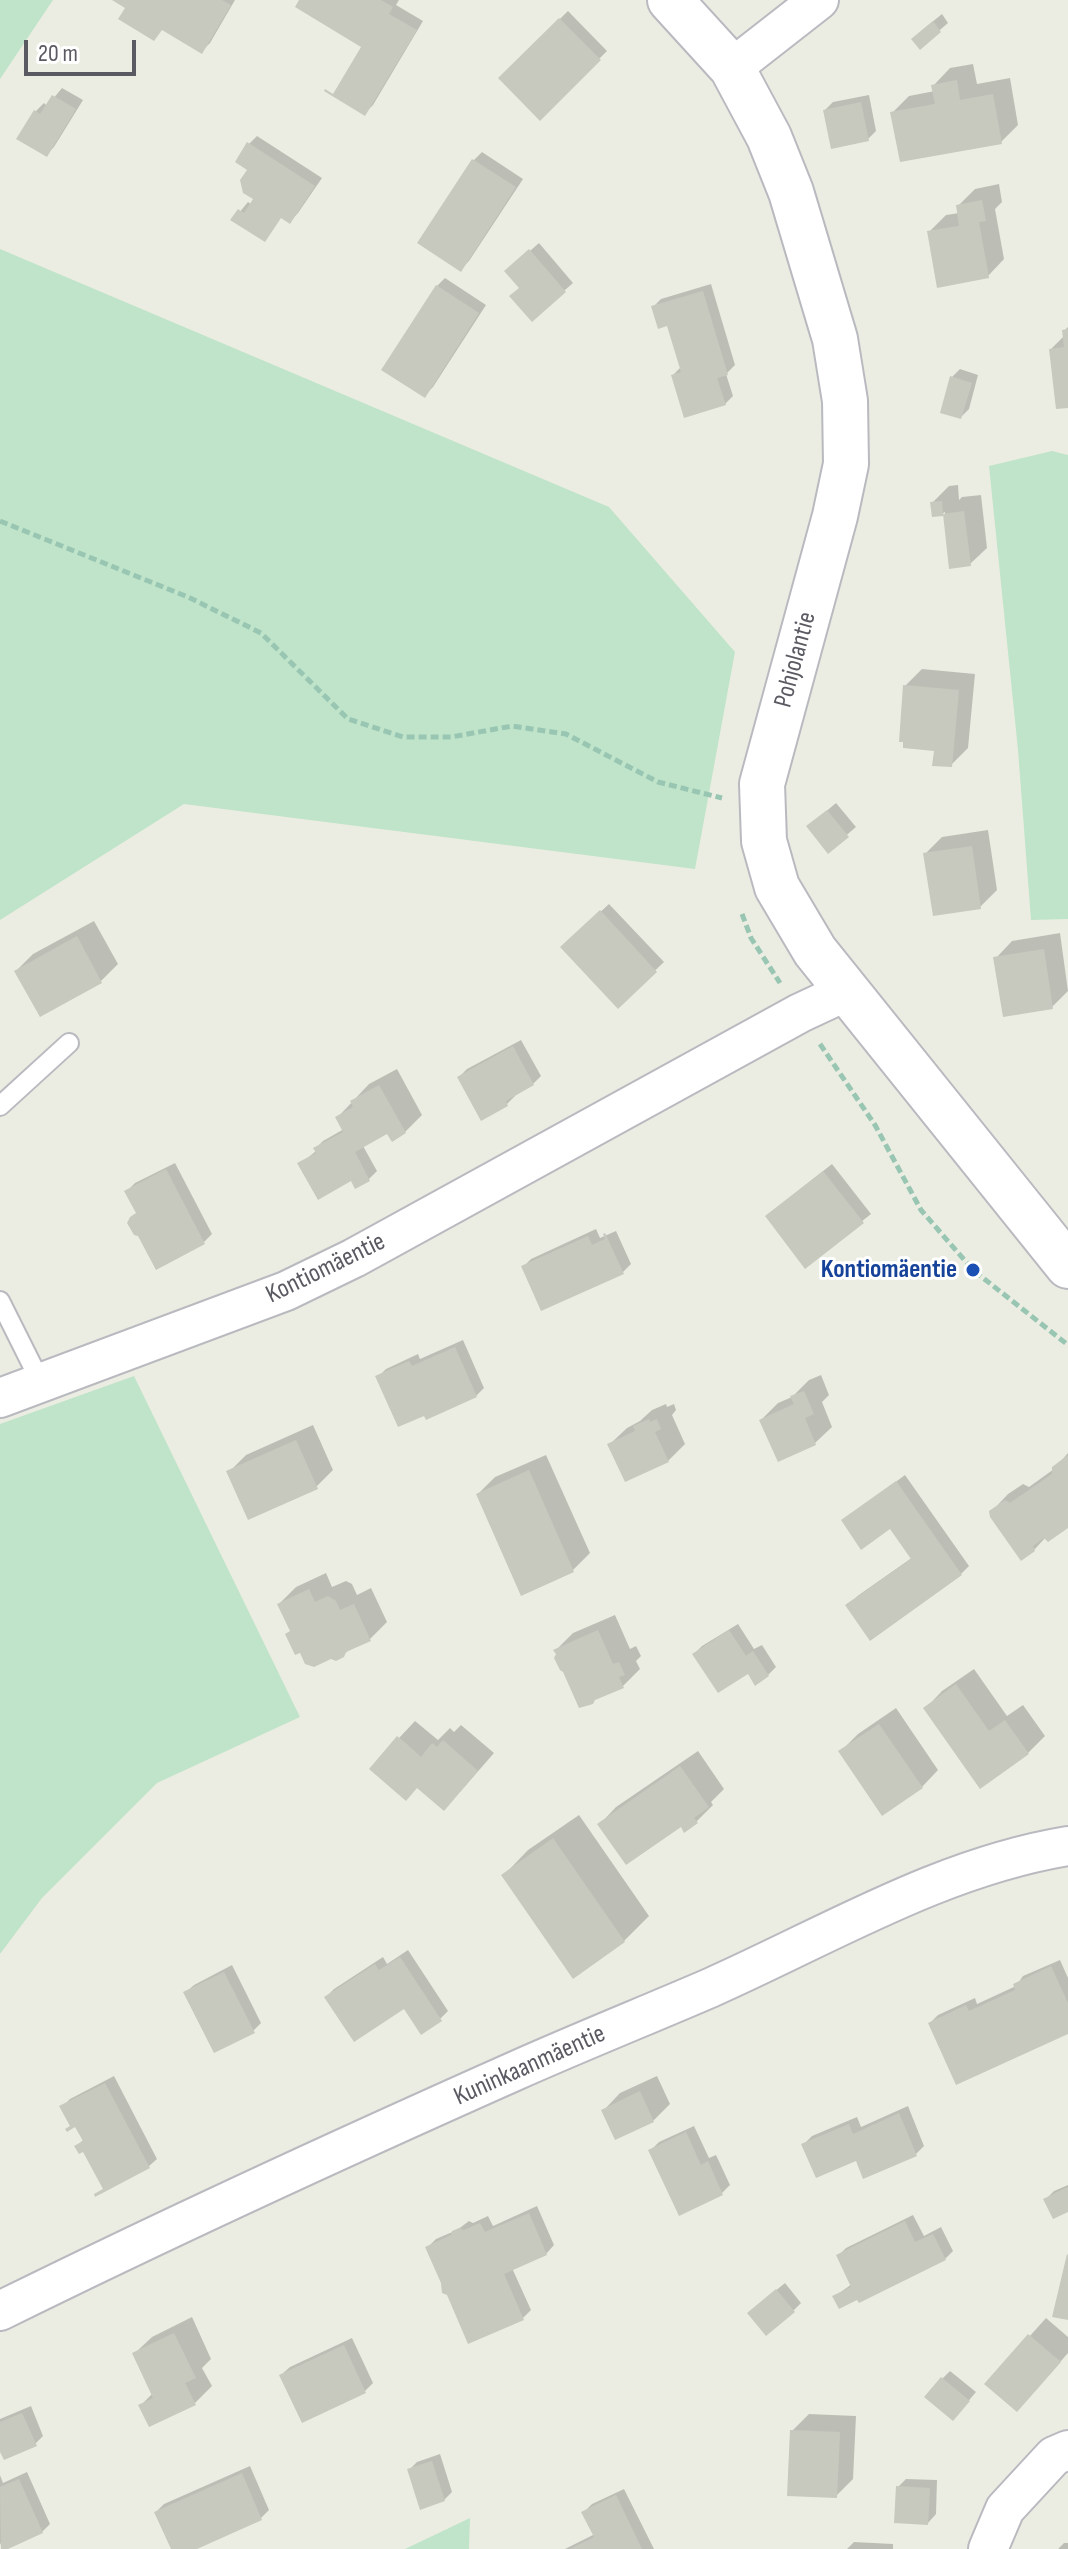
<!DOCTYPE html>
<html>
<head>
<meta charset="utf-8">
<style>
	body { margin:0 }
	#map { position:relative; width:1068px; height:2549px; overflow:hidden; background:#ecede2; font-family:"Sofia Sans Condensed",sans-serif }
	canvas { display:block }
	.scale { position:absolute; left:24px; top:40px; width:112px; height:36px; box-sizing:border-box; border:4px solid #5a5b62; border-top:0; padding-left:10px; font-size:24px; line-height:28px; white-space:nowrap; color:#5a5b62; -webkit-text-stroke:6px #fff; paint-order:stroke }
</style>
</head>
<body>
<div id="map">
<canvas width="1068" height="2549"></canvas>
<div class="scale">20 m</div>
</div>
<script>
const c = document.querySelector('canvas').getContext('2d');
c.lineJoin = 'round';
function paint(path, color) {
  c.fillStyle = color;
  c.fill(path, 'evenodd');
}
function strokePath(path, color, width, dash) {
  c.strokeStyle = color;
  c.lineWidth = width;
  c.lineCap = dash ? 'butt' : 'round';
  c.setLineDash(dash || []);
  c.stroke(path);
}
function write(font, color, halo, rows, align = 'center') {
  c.font = font + ' "Sofia Sans Condensed",sans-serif';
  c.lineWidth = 6;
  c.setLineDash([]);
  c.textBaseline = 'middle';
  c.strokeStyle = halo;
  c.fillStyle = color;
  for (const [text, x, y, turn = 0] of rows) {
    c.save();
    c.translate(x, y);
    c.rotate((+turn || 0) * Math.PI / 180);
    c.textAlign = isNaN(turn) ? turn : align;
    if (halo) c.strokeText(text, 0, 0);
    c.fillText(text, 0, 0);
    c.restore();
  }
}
const green = new Path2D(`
	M0 0H53L0 79Z
	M0 249 609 507 735 652 695 869 184 804 0 920Z
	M1052 451 1068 455V919L1031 920 1018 750 989 466Z
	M134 1376 300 1717 157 1783 42 1898 0 1954V1424Z
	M470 2518 469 2549H405Z`);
const shadow = new Path2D(`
	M116 0H235L210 43 202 51 163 28 154 38 127 7Z
	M302 0H399L396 5 423 21 373 105 365 113 364 47Z
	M568 11 607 51 540 118 500 78Z
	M942 14 948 23 920 47 921 31Z
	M973 64 977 84 1010 78 1018 125 1001 142 892 113 909 96 935 91 934 85 950 68Z
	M62 88 83 100 54 147 46 155 36 111 44 103 47 106Z
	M869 95 876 131 868 139 825 110 833 102Z
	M257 136 322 178 298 213 290 221 282 216 264 240 233 220 248 202 252 205 256 199 249 169V144Z
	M482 152 523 179 469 261 461 269 420 243 474 160Z
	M999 184 1002 202 995 209 1004 259 988 276 929 232 946 215 959 213 958 206 975 189Z
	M539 243 573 283 532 319 515 264Z
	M445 278 486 305 433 387 425 395 437 286Z
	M711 284 735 365 726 374 733 396 725 404 673 375 681 367 669 324 653 307 661 299Z
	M1068 327V406L1051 349 1065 335 1064 331Z
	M960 369 978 375 969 409 961 417 952 377Z
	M958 485 959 500 962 497 981 495 987 548 970 564 951 567 945 512 942 514 932 503 949 486Z
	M922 669 975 674 968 748 951 765 936 749 905 686Z
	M836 803 856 827 828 851 817 819Z
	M988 830 997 890 980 907 925 854 942 837Z
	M609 904 664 962 618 1006 563 947Z
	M94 921 118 964 101 981 16 971 33 954Z
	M1060 933 1068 991 1052 1007 996 958 1012 941Z
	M521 1040 541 1076 533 1084 514 1094 515 1096 507 1104 482 1118 459 1077 467 1069Z
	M397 1069 422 1115 405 1132H388L363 1146 377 1171 369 1179 356 1186 352 1178 300 1164 316 1151 315 1149 323 1141 344 1129 337 1118 369 1084Z
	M175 1163 212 1234 204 1242 138 1212 127 1191 135 1183Z
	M832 1164 871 1214 806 1266 775 1209Z
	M596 1229 600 1238 616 1231 631 1264 623 1272 523 1267 531 1259Z
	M463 1340 484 1388 476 1396 378 1377 386 1369 418 1354 420 1359Z
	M821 1375 829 1395 822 1402 832 1427 815 1443 761 1420 778 1403 792 1397 809 1380Z
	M666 1404 667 1407 674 1404 676 1410 672 1415 685 1444 668 1461 610 1444 627 1428 640 1421 652 1410Z
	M313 1425 333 1470 316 1487 229 1472 246 1455Z
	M1068 1453V1525L1046 1537 1034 1550 991 1512 1008 1494 1023 1484 1029 1487 1054 1469Z
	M546 1455 590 1553 573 1570 478 1494 495 1477Z
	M905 1475 969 1566 961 1574 856 1597 913 1557 891 1526 843 1521Z
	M326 1573 332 1587 346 1581 352 1584 357 1595 371 1588 387 1622 370 1639 351 1648 343 1655 292 1630 279 1604 296 1587Z
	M615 1615 630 1649 636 1646 641 1656 636 1661 640 1669 623 1686 556 1650 573 1633Z
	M738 1624 754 1649 762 1645 776 1667 768 1675 694 1654 702 1646Z
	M974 1669 1007 1716 1023 1705 1045 1736 1028 1753 926 1708 942 1691Z
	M896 1708 938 1770 922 1787 841 1751 858 1734Z
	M415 1721 438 1740 450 1728 454 1732 461 1725 494 1753 460 1792 399 1738Z
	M698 1751 724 1789 711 1802 713 1805 696 1822 600 1824 616 1807Z
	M579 1815 649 1916 624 1941 504 1875 528 1850Z
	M408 1950 448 2011 440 2019 405 2006 326 1997 334 1989 383 1957 387 1964Z
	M1060 1960 1068 1978V2032L930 2023 938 2015 975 1998 977 2004 1016 1986 1023 1976Z
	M232 1965 261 2023 253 2031 185 1993 194 1985Z
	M114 2076 157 2159 148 2167 77 2146 84 2139 62 2107 70 2099Z
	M657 2076 670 2104 653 2121 604 2110 620 2093Z
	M908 2106 924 2146 916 2154 864 2176 857 2159 804 2144 812 2136 857 2117 861 2127Z
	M694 2126 709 2158 716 2155 730 2185 722 2193 651 2150 659 2142Z
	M1068 2185V2210L1046 2199 1054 2191Z
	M537 2206 554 2245 546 2254 512 2268 531 2310 523 2318 443 2282 428 2247 436 2239 457 2230 469 2221 473 2223 488 2216 493 2226Z
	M913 2215 924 2236 941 2227 953 2251 945 2259 835 2296 852 2284 838 2256 846 2248Z
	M785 2283 801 2303 793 2311 758 2305Z
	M192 2317 211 2359 202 2368 212 2386 195 2403 141 2405 153 2393 135 2353 152 2337Z
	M1046 2318 1068 2337V2353L1033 2393 987 2384Z
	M352 2338 373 2383 365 2391 303 2421 281 2375 290 2367Z
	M950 2371 976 2392 960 2411 942 2379Z
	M31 2406 43 2436 35 2444 0 2447V2419Z
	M809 2414 856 2416 853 2479 836 2496 792 2431Z
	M440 2454 452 2492 444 2500 409 2470 417 2462Z
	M250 2466 269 2510 261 2518 192 2549H173L156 2512 164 2504Z
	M27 2472 50 2524 42 2532 3 2549 0 2543V2475L3 2483Z
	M906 2479 937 2480 936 2514 928 2523 898 2487Z
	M624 2489 654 2549H565L595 2534 584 2512 592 2504Z
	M854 2542 893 2544V2549H847Z
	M1064 2543H1068V2549H1058Z`);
const building = new Path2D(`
	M112 0H222L231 5 202 54 162 30 154 41 118 19 125 8Z
	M299 0H381L393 7 389 14 417 30 365 116 324 91 325 89 333 94 361 47 295 7Z
	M559 18 601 60 540 121 498 78Z
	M933 21 941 32 920 50 911 39Z
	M957 80 960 100 993 94 1002 144 900 162 890 112 935 104 931 85Z
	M52 95 76 109 47 157 16 139 34 110 40 114Z
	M861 102 869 141 831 149 823 110Z
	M247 142 315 186 290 224 281 218 265 242 230 220 238 209 244 213 253 199 243 193 240 180 247 170 235 162Z
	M472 159 516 187 461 272 417 243Z
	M982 200 986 221 979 222 989 278 937 288 927 231 959 226 956 205Z
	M529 249 566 292 532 322 509 296 519 288 504 271Z
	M436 285 479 313 425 398 381 370Z
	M703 291 728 375 717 378 726 405 684 418 671 375 681 372 667 326 658 329 651 306Z
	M1068 329V408L1056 409 1049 349 1064 347 1062 330Z
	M950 376 972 383 961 419 940 413Z
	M942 501 943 516 932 517 930 502Z
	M964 511 971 566 949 569 943 514Z
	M903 685 959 690 952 767 932 766 934 751 903 748V742H899Z
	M827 810 849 837 828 854 806 826Z
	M972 846 981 909 933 916 923 853Z
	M600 910 657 972 618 1009 560 947Z
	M77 936 102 983 40 1017 14 971Z
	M1044 949 1053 1009 1003 1017 993 957Z
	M513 1046 534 1085 506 1101 508 1106 481 1121 457 1077Z
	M379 1085 406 1133 392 1142 387 1134 355 1152 370 1181 355 1189 351 1181 318 1200 297 1163 316 1153 313 1148 343 1132 335 1117 353 1107 350 1101Z
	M166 1169 205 1244 156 1270 138 1236 134 1235 127 1223 130 1217 136 1213 124 1191Z
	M823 1171 864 1223 805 1269 765 1216Z
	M605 1233 624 1274 541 1311 521 1266 588 1236 592 1245 605 1239 603 1234Z
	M455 1347 477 1397 426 1420 424 1416 398 1427 375 1376 409 1361 412 1366Z
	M804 1391 814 1414 805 1418 816 1445 778 1462 759 1420 794 1404 790 1396Z
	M649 1419 650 1422 657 1419 661 1429 655 1432 669 1462 625 1482 607 1444 635 1431 633 1426Z
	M296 1440 318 1489 248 1520 226 1471Z
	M1068 1455V1528L1048 1542 1044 1538 1033 1546 1035 1551 1021 1561 990 1517 989 1511 1005 1500 1010 1503 1052 1474V1467Z
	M529 1470 574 1572 521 1596 476 1494Z
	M896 1481 962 1575 870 1641 845 1605 911 1559 890 1529 861 1550 841 1520Z
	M309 1589 315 1602 328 1596 336 1601 340 1610 354 1604 371 1641 346 1652 344 1657 336 1661 331 1659 314 1667 305 1664 300 1653 295 1655 285 1634 290 1631 277 1604Z
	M598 1630 613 1664 619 1662 625 1675 619 1677 624 1688 595 1700 593 1704 579 1708 563 1672 560 1670 554 1658 556 1654 553 1650Z
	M729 1630 746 1656 753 1651 769 1676 755 1686 748 1674 718 1693 692 1654Z
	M956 1684 989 1731 1005 1720 1029 1754 980 1789 923 1708Z
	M879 1724 923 1788 882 1816 838 1751Z
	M397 1736 421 1757 432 1743 437 1747 443 1740 478 1771 444 1811 417 1788 406 1801 369 1769Z
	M680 1766 709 1807 694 1818 698 1823 684 1833 681 1827 626 1865 597 1824Z
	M553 1838 625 1942 573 1979 501 1875Z
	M400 1957 442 2021 421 2035 404 2009 354 2042 324 1997 375 1964 379 1970Z
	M1051 1966 1068 2003V2034L956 2085 928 2023 966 2005 969 2011 991 2001 1015 1990 1013 1984Z
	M224 1972 255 2033 214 2053 183 1992Z
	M105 2083 150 2168 95 2197 94 2194 103 2189 83 2152 79 2154 74 2146 83 2141 75 2127 67 2132 65 2129 70 2126 59 2106Z
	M640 2091 654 2122 615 2140 601 2110Z
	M899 2113 917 2156 863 2179 856 2161 816 2178 801 2144 849 2124 853 2134Z
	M686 2132 701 2165 708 2161 723 2195 679 2216 648 2150Z
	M1068 2187V2212L1053 2219 1043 2199Z
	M529 2213 547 2255 504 2274 524 2320 468 2344 447 2295 442 2293 441 2283 425 2247 451 2235 452 2231 459 2228 464 2230 480 2223 485 2232Z
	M905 2221 915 2242 933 2234 946 2260 859 2303 857 2300 839 2309 832 2296 851 2287 836 2255Z
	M1067 2254 1068 2255V2320L1052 2317Z
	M776 2289 795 2312 766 2336 747 2313Z
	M174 2333 196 2378 185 2383 196 2405 149 2427 138 2405 153 2398 132 2353Z
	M1028 2334 1061 2362 1017 2412 984 2384Z
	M344 2345 366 2393 302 2423 279 2375Z
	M941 2377 970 2401 953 2421 924 2397Z
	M22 2413 37 2446 4 2460 0 2452V2422Z
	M790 2430 840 2432 837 2498 787 2496Z
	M432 2461 445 2501 420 2510 407 2469Z
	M242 2473 262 2520 197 2549H171L154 2512Z
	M19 2479 43 2533 8 2549H1L0 2487Z
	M896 2486 930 2488 928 2525 894 2523Z
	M616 2495 642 2549H570L594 2537 581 2512Z`);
const path = new Path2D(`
	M0 521 188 597 261 633 348 719 403 737H451L512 726 566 734 658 782 722 798
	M742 914 751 938 780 983
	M820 1044 875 1125 921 1210 973 1270 1068 1345`);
const service = new Path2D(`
	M0 1106 69 1043
	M0 1301 41 1383`);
const minor = new Path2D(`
	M732 68 819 0
	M0 1398 286 1291 354 1258 800 1013 847 991
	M0 2311C170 2227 342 2148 515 2071 580 2042 645 2016 710 1988 827 1936 940 1867 1068 1846
	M988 2549 1005 2509 1054 2456 1068 2450`);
const tertiary = new Path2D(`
	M670 0 732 68 769 137 791 192 835 339 845 401 846 464 835 516 762 784 764 841 777 887 815 951 1068 1266`);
const markers = [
	[973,1270,8,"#1a4fb4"]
];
const streetNames = [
	["Pohjolantie",796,660,-75],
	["Kontiomäentie",326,1269,-26],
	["Kuninkaanmäentie",530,2066,-24]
];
const transitNames = [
	["Kontiomäentie",957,1270]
];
paint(green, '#bfe4c9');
paint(shadow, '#0003');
paint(building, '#c7c8be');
strokePath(service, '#b9bac0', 22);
strokePath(minor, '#b9bac0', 42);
strokePath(tertiary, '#b9bac0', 48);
strokePath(path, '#99c6b3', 5, [8, 4]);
strokePath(service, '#fff', 18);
strokePath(minor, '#fff', 38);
strokePath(tertiary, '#fff', 44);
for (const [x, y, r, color] of markers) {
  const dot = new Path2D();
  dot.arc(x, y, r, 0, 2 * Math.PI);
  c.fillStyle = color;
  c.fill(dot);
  strokePath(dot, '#fff', 3);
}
write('26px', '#5a5b62', '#fff', streetNames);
write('bold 26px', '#164399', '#fff', transitNames, 'right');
</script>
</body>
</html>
